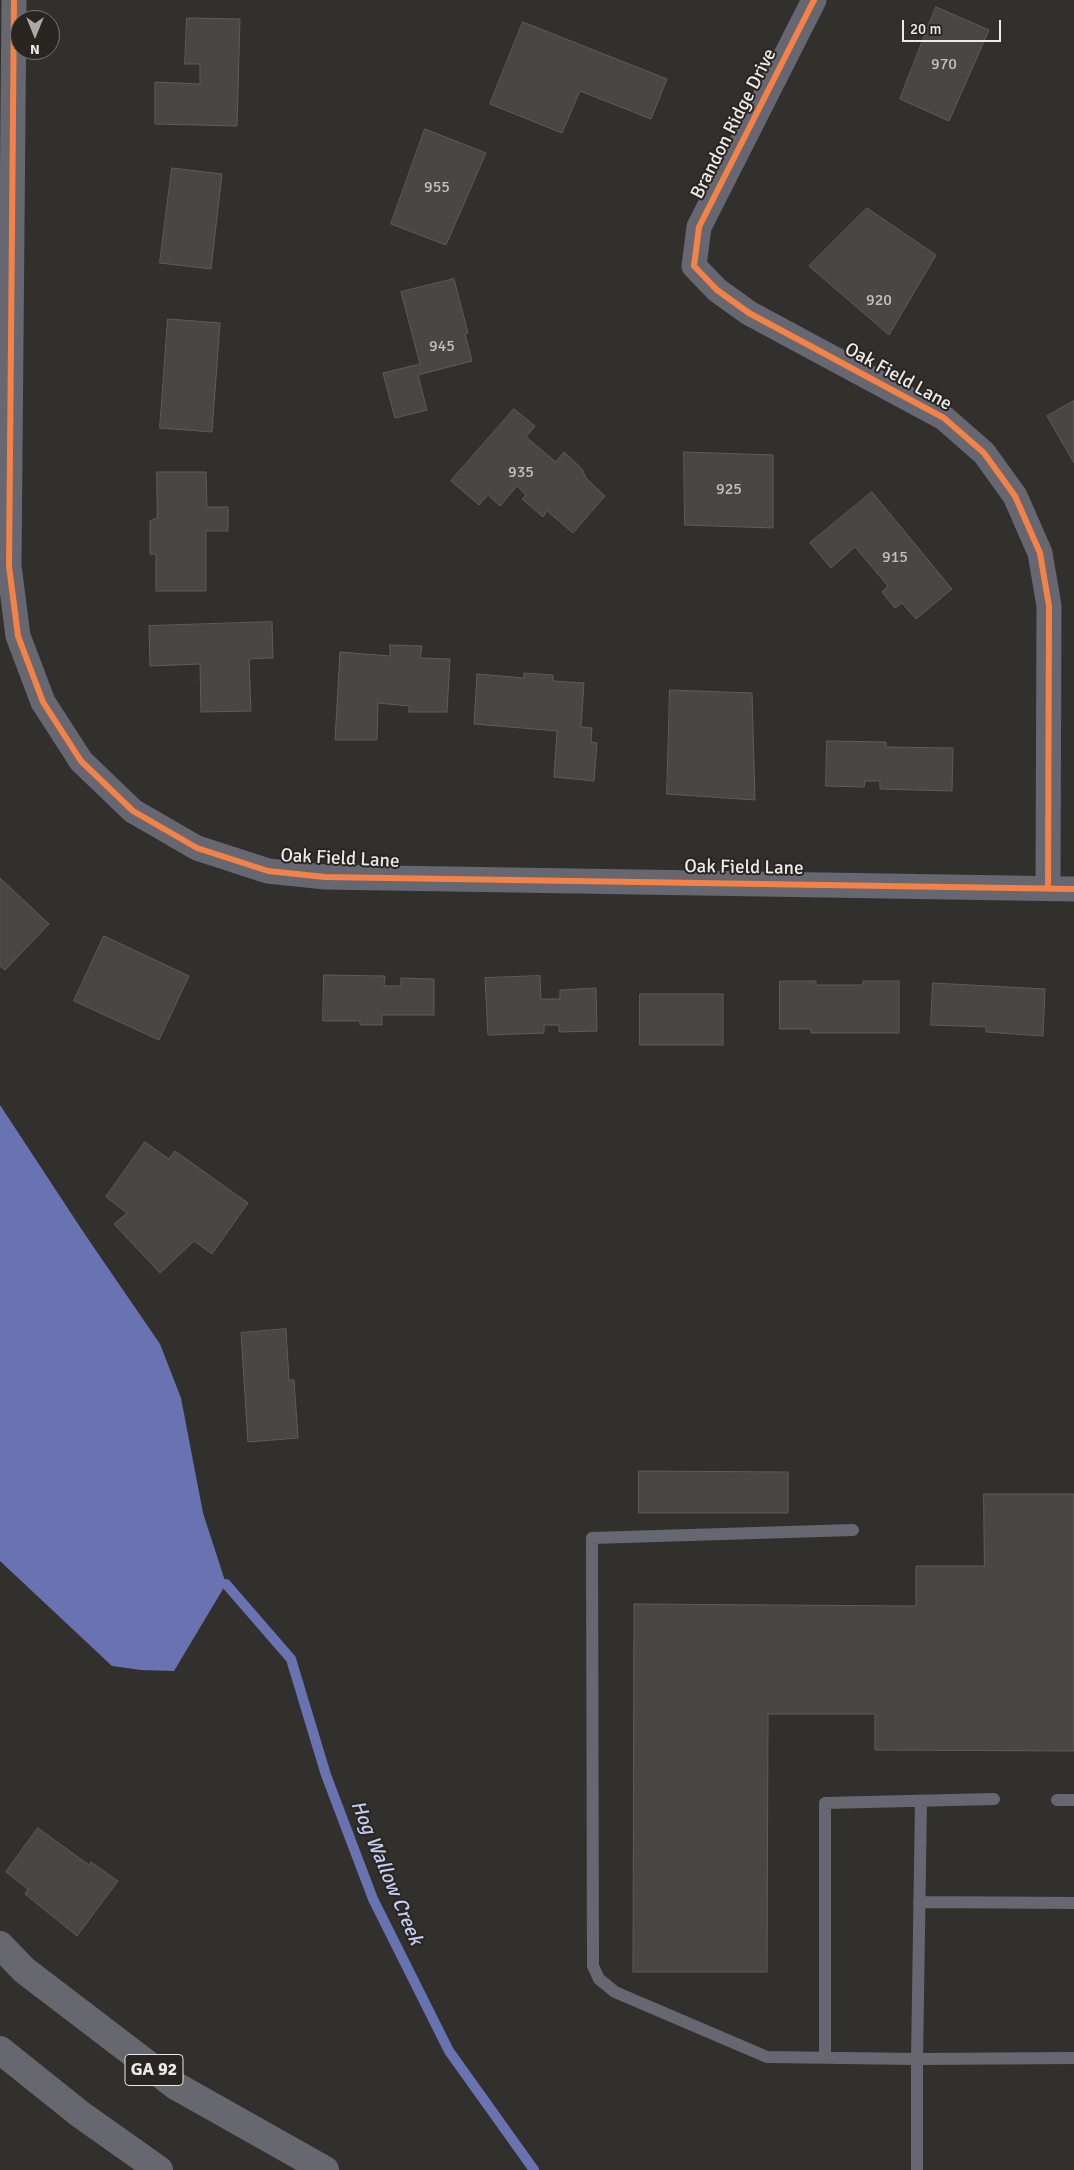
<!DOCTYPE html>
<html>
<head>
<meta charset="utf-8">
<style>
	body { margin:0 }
	#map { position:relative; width:1074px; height:2170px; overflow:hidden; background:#32302d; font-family:Signika,sans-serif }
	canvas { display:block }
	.north { position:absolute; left:10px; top:10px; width:50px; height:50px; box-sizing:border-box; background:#292622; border:1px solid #777471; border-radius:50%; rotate:180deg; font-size:14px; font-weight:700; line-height:20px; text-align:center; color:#eceae8 }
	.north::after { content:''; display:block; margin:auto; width:18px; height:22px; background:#aba9a7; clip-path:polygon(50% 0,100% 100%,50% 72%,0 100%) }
	.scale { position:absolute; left:902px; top:20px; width:99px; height:22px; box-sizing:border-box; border:2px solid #eceae8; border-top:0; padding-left:6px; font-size:15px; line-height:18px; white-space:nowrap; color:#eceae8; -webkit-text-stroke:4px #292622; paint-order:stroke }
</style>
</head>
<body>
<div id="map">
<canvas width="1074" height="2170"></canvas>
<div class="north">N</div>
<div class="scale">20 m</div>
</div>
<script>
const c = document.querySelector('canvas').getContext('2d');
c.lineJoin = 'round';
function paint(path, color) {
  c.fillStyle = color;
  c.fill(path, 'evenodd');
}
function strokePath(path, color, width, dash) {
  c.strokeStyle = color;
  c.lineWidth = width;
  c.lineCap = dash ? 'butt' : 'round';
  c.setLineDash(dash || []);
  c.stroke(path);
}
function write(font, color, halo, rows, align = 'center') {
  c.font = font + ' Signika,sans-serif';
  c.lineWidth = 4;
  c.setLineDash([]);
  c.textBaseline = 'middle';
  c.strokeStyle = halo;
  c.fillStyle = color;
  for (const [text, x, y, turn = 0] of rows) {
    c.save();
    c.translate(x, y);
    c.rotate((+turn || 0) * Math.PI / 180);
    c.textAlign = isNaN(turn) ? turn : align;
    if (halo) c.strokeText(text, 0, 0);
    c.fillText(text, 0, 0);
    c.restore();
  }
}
const water = new Path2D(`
	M0 1105 84 1233 160 1344 181 1398 203 1513 226 1584 174 1671 141 1670 112 1666 0 1561Z`);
const stream = new Path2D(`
	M226 1584 291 1659 326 1775 373 1899 449 2051 534 2170`);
const building = new Path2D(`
	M936 7 989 30 949 121 900 99Z
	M187 18 240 19 237 126 155 124V82L200 84V64H185Z
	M523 22 667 79 651 119 580 91 562 133 490 104Z
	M425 129 486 153 446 245 391 224Z
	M172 168 222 174 211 269 160 263Z
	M867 208 936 255 889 335 809 266Z
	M454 279 468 333 465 334 472 361 418 375 427 410 395 418 383 373 420 364 401 292Z
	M168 319 220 323 212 432 160 428Z
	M1074 401V463L1047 416Z
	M514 409 535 426 526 437 556 462 564 452 582 469 586 478 605 496 573 533 547 511 543 517 522 499 526 495 517 486 500 506 488 495 479 505 451 481Z
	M684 452 773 455V528L685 525Z
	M157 472H206L207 507H228V531H206V591H156V554H150V521L157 518Z
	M872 492 952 589 916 619 902 603 895 608 882 592 888 586 855 547 831 568 810 543Z
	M272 622 273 658 249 659 251 711 201 712 200 664 150 666 149 626Z
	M390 645 422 646 420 658 450 659 447 712H409V706L378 703 377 740H335L340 652 390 656Z
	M524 673 553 675V681L584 683 581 727 592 728 591 742 597 743 594 781 554 777 557 731 474 724 477 674 524 678Z
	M670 690 752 693 755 800 667 794Z
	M827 741 886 742V747L953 748 952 791 880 789V781H865L864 787 826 786Z
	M0 878 49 924 5 970 0 966Z
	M104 936 189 976 159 1040 74 1001Z
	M324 975 385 976 384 986H401V978L434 979V1015H382V1025H360V1021H323Z
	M540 976 541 999H560V990L596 988 597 1031 559 1032V1025H544V1033L488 1035 485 978Z
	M780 981H816V985H863V981H899V1033H811V1029H780Z
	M933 983 1045 989 1043 1036 986 1032V1027L931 1025Z
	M640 994H723V1045H640Z
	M145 1142 169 1159 175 1151 248 1203 212 1254 194 1241 160 1273 114 1224 127 1213 106 1197Z
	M286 1329 289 1380H294L298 1438 248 1442 241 1333Z
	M639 1471 788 1472V1513H639Z
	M984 1494H1074V1751L875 1750V1714H768L767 1972H633L634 1604 916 1606V1566H984Z
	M38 1828 89 1865 91 1862 118 1881 77 1936 25 1894 28 1889 6 1872Z`);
const service = new Path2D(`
	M853 1530 592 1538 593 1966 599 1979 615 1992 767 2057 917 2059 921 1801
	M1057 1800H1074
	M919 1902 1074 1903
	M825 2058V1803L994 1799
	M917 2170V2059L1074 2058`);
const minor = new Path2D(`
	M14 0 9 566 18 636 43 702 81 761 133 811 197 848 268 871 325 877 1074 889
	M814 0 699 227 694 266 717 290 749 313 944 418 984 453 1015 496 1040 553 1049 606 1048 888`);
const primary = new Path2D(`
	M0 1945 24 1970 176 2086 325 2170
	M0 2050 80 2114 159 2170`);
const cycleway = new Path2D(`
	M14 0 9 566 18 636 43 702 81 761 133 811 197 848 268 871 325 877 1074 889
	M814 0 699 227 694 266 717 290 749 313 944 418 984 453 1015 496 1040 553 1049 606 1048 888`);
const numberNames = [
	["970",944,65],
	["955",437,188],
	["920",879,301],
	["945",442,347],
	["935",521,473],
	["925",729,490],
	["915",895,558]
];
const shields = [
	[154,2070,58]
];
const shieldNames = [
	["GA 92",154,2070]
];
const streetNames = [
	["Brandon Ridge Drive",734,124,-63],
	["Oak Field Lane",898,377,29],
	["Oak Field Lane",340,859,3],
	["Oak Field Lane",744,868,1]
];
const waterNames = [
	["Hog Wallow Creek",386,1873,67]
];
paint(water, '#6a73b2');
strokePath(stream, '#6a73b2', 10);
paint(building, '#484745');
strokePath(building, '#5d5c5a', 1);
strokePath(service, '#666770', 12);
strokePath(minor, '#666770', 25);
strokePath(primary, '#676770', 28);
strokePath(cycleway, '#f48246', 6);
write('16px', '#c3c1bf', null, numberNames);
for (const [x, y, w] of shields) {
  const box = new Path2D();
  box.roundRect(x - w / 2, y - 15.5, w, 31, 4);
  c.fillStyle = '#292622';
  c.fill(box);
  strokePath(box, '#eceae8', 1);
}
write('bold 18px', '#eceae8', null, shieldNames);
write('19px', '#eceae8', '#292622', streetNames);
write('italic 20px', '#c5cdf3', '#292622', waterNames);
</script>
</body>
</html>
